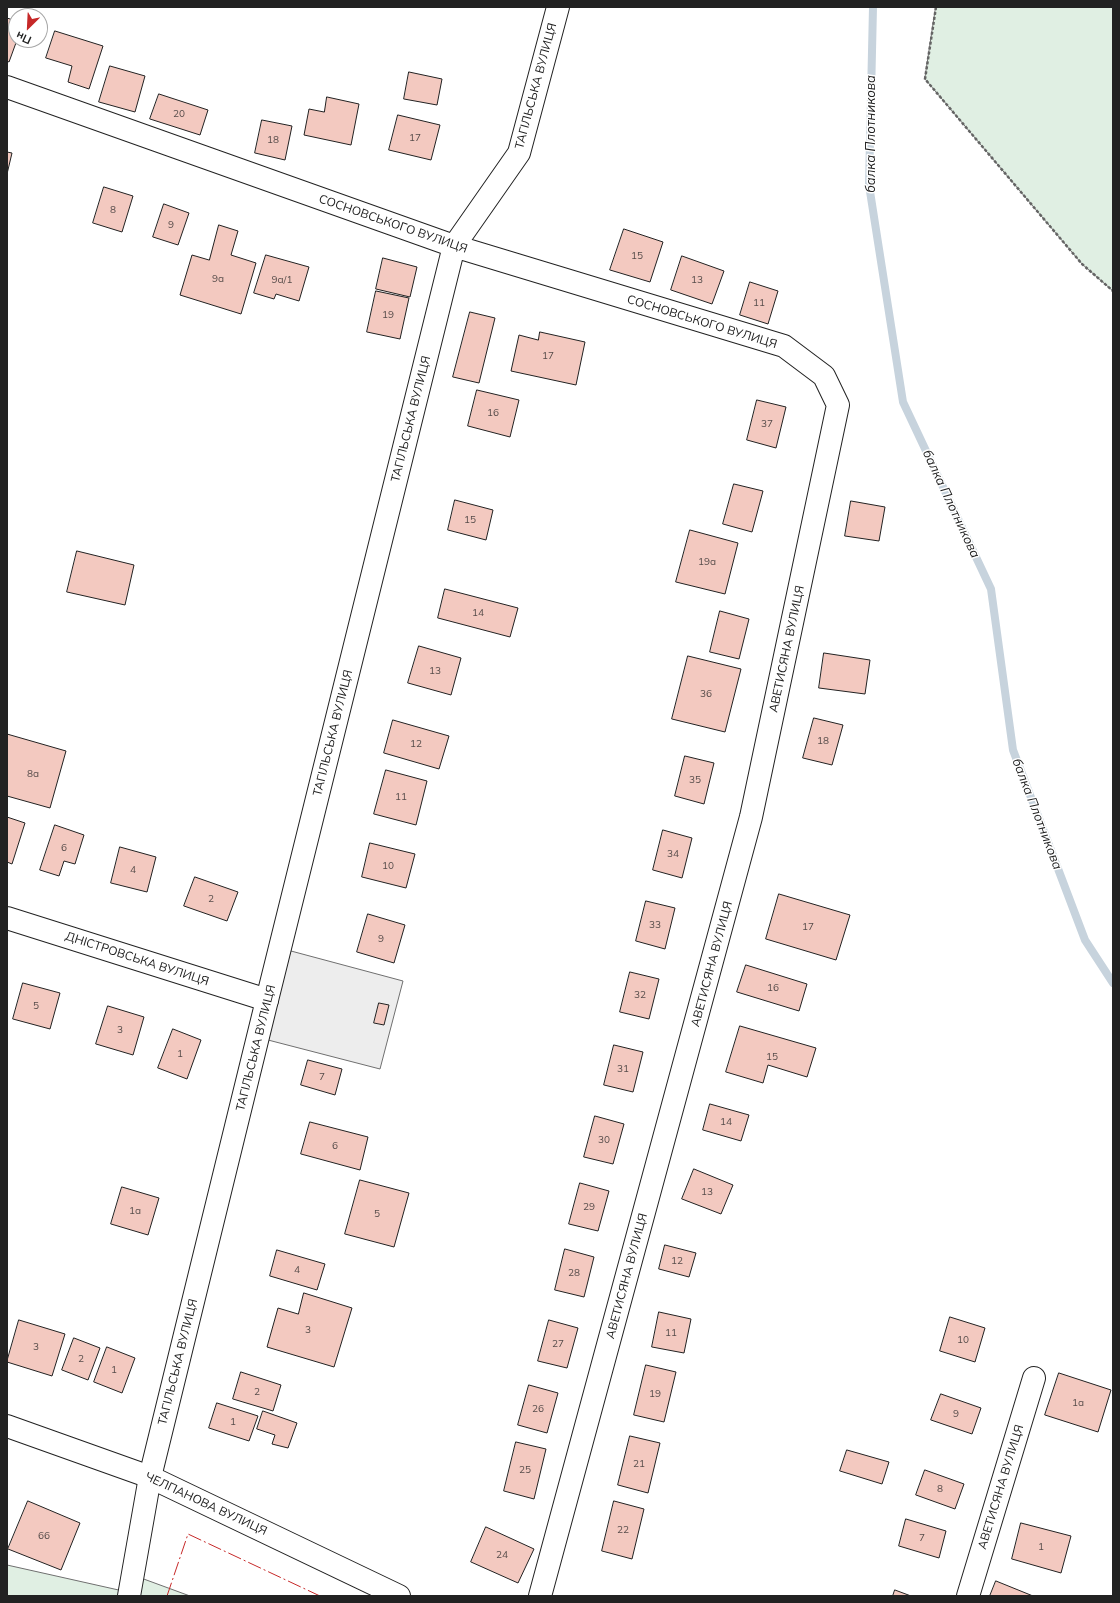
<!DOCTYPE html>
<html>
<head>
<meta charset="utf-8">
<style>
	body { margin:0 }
	#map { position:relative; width:1120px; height:1603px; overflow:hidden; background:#fff; font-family:Mulish,sans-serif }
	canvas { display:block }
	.frame { position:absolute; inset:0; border:8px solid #222; pointer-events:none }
	.north { position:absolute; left:8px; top:8px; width:40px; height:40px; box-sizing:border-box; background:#fff; border:1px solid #a7a7a7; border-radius:50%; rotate:204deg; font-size:11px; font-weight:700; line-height:16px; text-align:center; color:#222 }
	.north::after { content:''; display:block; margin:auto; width:14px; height:18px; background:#c62828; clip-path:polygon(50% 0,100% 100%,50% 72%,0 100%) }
</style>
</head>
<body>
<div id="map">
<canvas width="1120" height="1603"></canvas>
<div class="frame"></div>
<div class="north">Пн</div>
</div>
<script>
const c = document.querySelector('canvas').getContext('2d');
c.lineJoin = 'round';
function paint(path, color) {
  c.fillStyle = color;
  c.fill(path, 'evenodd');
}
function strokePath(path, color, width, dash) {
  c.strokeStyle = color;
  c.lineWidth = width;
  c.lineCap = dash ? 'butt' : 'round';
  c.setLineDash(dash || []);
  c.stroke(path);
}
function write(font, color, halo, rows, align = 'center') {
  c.font = font + ' Mulish,sans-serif';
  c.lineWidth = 3;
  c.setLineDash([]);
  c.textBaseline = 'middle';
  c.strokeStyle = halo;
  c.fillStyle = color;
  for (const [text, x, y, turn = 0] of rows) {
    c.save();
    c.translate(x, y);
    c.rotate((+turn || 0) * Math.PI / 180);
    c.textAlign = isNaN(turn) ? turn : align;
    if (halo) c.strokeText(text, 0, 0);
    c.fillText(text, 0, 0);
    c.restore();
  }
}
const green = new Path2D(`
	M936 7H1113V291L1082 264 925 79Z
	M7 1565 132 1593 141 1578 190 1596H7Z`);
const parking = new Path2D(`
	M291 951 403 981 380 1069 268 1040Z`);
const stream = new Path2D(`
	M873 7 869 185 903 402 991 589 1013 750 1085 940 1113 983`);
const building = new Path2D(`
	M7 18 16 21 17 40 9 62 7 61Z
	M55 31 103 46 89 89 68 82 72 66 46 58Z
	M110 66 145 76 135 112 99 102Z
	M409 72 442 79 437 105 404 99Z
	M159 94 208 110 200 135 150 119Z
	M327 97 359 104 351 145 304 135 309 109 324 112Z
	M398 115 440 125 431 160 389 150Z
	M262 120 292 126 285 160 255 153Z
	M7 152 12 153 7 174Z
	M104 187 133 196 122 232 93 223Z
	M164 204 189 213 178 245 153 237Z
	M219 225 238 231 231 255 256 263 241 314 180 295 192 255 209 260Z
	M624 229 663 242 650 282 610 270Z
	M266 255 309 267 299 301 276 294 274 299 254 293Z
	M682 256 724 271 712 304 671 290Z
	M383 258 417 267 410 297 376 289Z
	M750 282 778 291 768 324 740 315Z
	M376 291 409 298 400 339 367 332Z
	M470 312 495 318 479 383 453 377Z
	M540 332 585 342 576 385 511 371 519 335 538 340Z
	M477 390 519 400 510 437 468 426Z
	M757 400 786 407 776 448 747 440Z
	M734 484 763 491 752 532 723 524Z
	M455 500 493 510 486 540 448 530Z
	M851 501 885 507 879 541 845 536Z
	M690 530 738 543 725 594 676 582Z
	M77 551 134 565 125 605 67 592Z
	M445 589 518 608 510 637 438 618Z
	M720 611 749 619 739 659 710 652Z
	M419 646 461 658 451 695 408 683Z
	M824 653 870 660 865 694 819 688Z
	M688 656 741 669 725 732 672 719Z
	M814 718 843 725 832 765 803 758Z
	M393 720 449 736 439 769 384 753Z
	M7 734 66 751 50 808 7 796Z
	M685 756 714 763 704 804 675 796Z
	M386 770 427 781 416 825 374 814Z
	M7 817 25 823 12 864 7 862Z
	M55 825 84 835 75 864 64 861 59 876 40 870Z
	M663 830 692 838 682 878 653 870Z
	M370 843 415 854 406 888 362 877Z
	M120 847 156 857 147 892 111 883Z
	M195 877 238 892 227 921 184 906Z
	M779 894 850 915 836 960 766 939Z
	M646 901 675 908 665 949 636 941Z
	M368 914 405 925 394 963 357 952Z
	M746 965 807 984 799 1011 737 992Z
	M630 972 659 979 649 1019 620 1012Z
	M23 983 60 993 50 1029 13 1019Z
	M379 1003 389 1005 384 1025 374 1023Z
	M108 1006 144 1017 133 1055 96 1044Z
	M740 1026 816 1048 807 1077 768 1065 763 1083 726 1072Z
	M173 1029 201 1040 187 1079 158 1068Z
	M614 1045 643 1052 633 1092 604 1085Z
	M308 1060 342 1069 335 1095 301 1085Z
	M710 1104 749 1115 741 1141 703 1130Z
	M595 1116 624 1124 613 1164 584 1157Z
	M310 1122 368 1137 360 1170 301 1154Z
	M694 1169 733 1185 721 1214 682 1199Z
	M360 1180 409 1193 394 1247 345 1234Z
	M580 1183 609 1191 598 1231 569 1224Z
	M122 1187 159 1198 148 1235 111 1224Z
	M665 1245 696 1253 689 1277 659 1269Z
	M565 1249 594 1257 584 1297 555 1290Z
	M277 1250 325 1264 317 1290 270 1276Z
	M304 1293 352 1308 334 1367 267 1347 278 1308 298 1314Z
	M659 1312 691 1319 684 1353 652 1347Z
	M950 1317 985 1328 975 1362 940 1351Z
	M19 1320 65 1334 52 1376 7 1362Z
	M549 1320 578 1328 567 1368 538 1361Z
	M74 1338 100 1348 88 1380 62 1370Z
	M107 1347 135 1358 122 1393 94 1382Z
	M646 1365 676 1372 664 1422 634 1415Z
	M241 1372 281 1385 273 1411 233 1399Z
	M1059 1373 1111 1390 1098 1432 1045 1415Z
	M529 1385 558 1393 547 1433 518 1425Z
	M941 1394 981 1408 972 1434 931 1420Z
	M217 1403 258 1416 249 1441 209 1428Z
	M263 1411 297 1423 288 1448 272 1444 275 1435 257 1429Z
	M630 1436 660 1443 648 1493 618 1485Z
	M516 1442 546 1449 534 1499 504 1491Z
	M847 1450 889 1462 882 1484 840 1471Z
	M925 1470 964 1484 955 1509 916 1495Z
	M28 1501 80 1523 61 1570 8 1549Z
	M614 1501 644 1509 632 1559 602 1551Z
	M906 1519 946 1531 939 1558 899 1546Z
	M1021 1523 1071 1536 1061 1573 1012 1559Z
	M486 1527 534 1549 518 1583 471 1562Z
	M996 1581 1033 1596H990Z
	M895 1590 911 1596H893Z`);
const path = new Path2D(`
	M936 7 925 79 1082 264 1113 291`);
const street = new Path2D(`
	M7 87 454 246 784 346 824 376 838 405 751 817 540 1596
	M267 1000 454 246 519 153 558 7
	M7 1426 150 1477 399 1596
	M968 1596 1034 1378`);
const secondary = new Path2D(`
	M7 918 267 1000 150 1477 129 1596`);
const power = new Path2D(`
	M167 1596 188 1534 320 1596`);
const numberNames = [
	["20",179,114],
	["17",415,138],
	["18",273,140],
	["8",113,210],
	["9",171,225],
	["15",637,256],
	["9а",218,279],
	["9а/1",282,280],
	["13",697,280],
	["11",759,303],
	["19",388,315],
	["17",548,356],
	["16",493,413],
	["37",767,424],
	["15",470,520],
	["19а",707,562],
	["14",478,613],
	["13",435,671],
	["36",706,694],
	["18",823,741],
	["12",416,744],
	["8а",33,774],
	["35",695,780],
	["11",401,797],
	["6",64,848],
	["34",673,854],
	["10",388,866],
	["4",133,870],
	["2",211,899],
	["33",655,925],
	["17",808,927],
	["9",381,939],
	["16",773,988],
	["32",640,995],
	["5",36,1006],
	["3",120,1030],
	["1",180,1054],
	["15",772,1057],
	["31",623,1069],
	["7",322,1077],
	["14",726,1122],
	["30",604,1140],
	["6",335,1146],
	["13",707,1192],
	["29",589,1207],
	["1а",135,1211],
	["5",377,1214],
	["12",677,1261],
	["4",297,1270],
	["28",574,1273],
	["3",308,1330],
	["11",671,1333],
	["10",963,1340],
	["27",558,1344],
	["3",36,1347],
	["2",81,1359],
	["1",114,1370],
	["2",257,1392],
	["19",655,1394],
	["1а",1078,1403],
	["26",538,1409],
	["9",956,1414],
	["1",233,1422],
	["21",639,1464],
	["25",525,1470],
	["8",940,1489],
	["22",623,1530],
	["66",44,1536],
	["7",922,1538],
	["1",1041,1547],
	["24",502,1555]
];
const streetNames = [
	["ТАГІЛЬСЬКА ВУЛИЦЯ",536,86,-75],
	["СОСНОВСЬКОГО ВУЛИЦЯ",393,224,19],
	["СОСНОВСЬКОГО ВУЛИЦЯ",702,322,17],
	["ТАГІЛЬСЬКА ВУЛИЦЯ",411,419,-76],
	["АВЕТИСЯНА ВУЛИЦЯ",787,649,-78],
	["ТАГІЛЬСЬКА ВУЛИЦЯ",333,733,-76],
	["ДНІСТРОВСЬКА ВУЛИЦЯ",137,959,18],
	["АВЕТИСЯНА ВУЛИЦЯ",712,964,-75],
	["ТАГІЛЬСЬКА ВУЛИЦЯ",256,1048,-76],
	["АВЕТИСЯНА ВУЛИЦЯ",627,1276,-75],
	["ТАГІЛЬСЬКА ВУЛИЦЯ",178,1362,-76],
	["АВЕТИСЯНА ВУЛИЦЯ",1001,1487,-73],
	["ЧЕЛПАНОВА ВУЛИЦЯ",206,1504,25]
];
const waterNames = [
	["балка Плотникова",871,134,-90],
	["балка Плотникова",951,504,65],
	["балка Плотникова",1037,814,69]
];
paint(green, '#e0efe3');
strokePath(green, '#6f6f6f', 1);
paint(parking, '#ededed');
strokePath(parking, '#6f6f6f', 1);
strokePath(stream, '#c7d3dd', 8);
paint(building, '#f3c9c0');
strokePath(building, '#222', 1);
strokePath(street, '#222', 24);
strokePath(secondary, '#222', 24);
strokePath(path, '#646464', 2.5, [3, 2]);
strokePath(street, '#fff', 22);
strokePath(secondary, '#fff', 22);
strokePath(power, '#c62828', 1, [14, 3, 2, 3]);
write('10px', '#564c4a', null, numberNames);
write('12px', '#222', '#fff', streetNames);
write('italic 13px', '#222', '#fff', waterNames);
</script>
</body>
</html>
